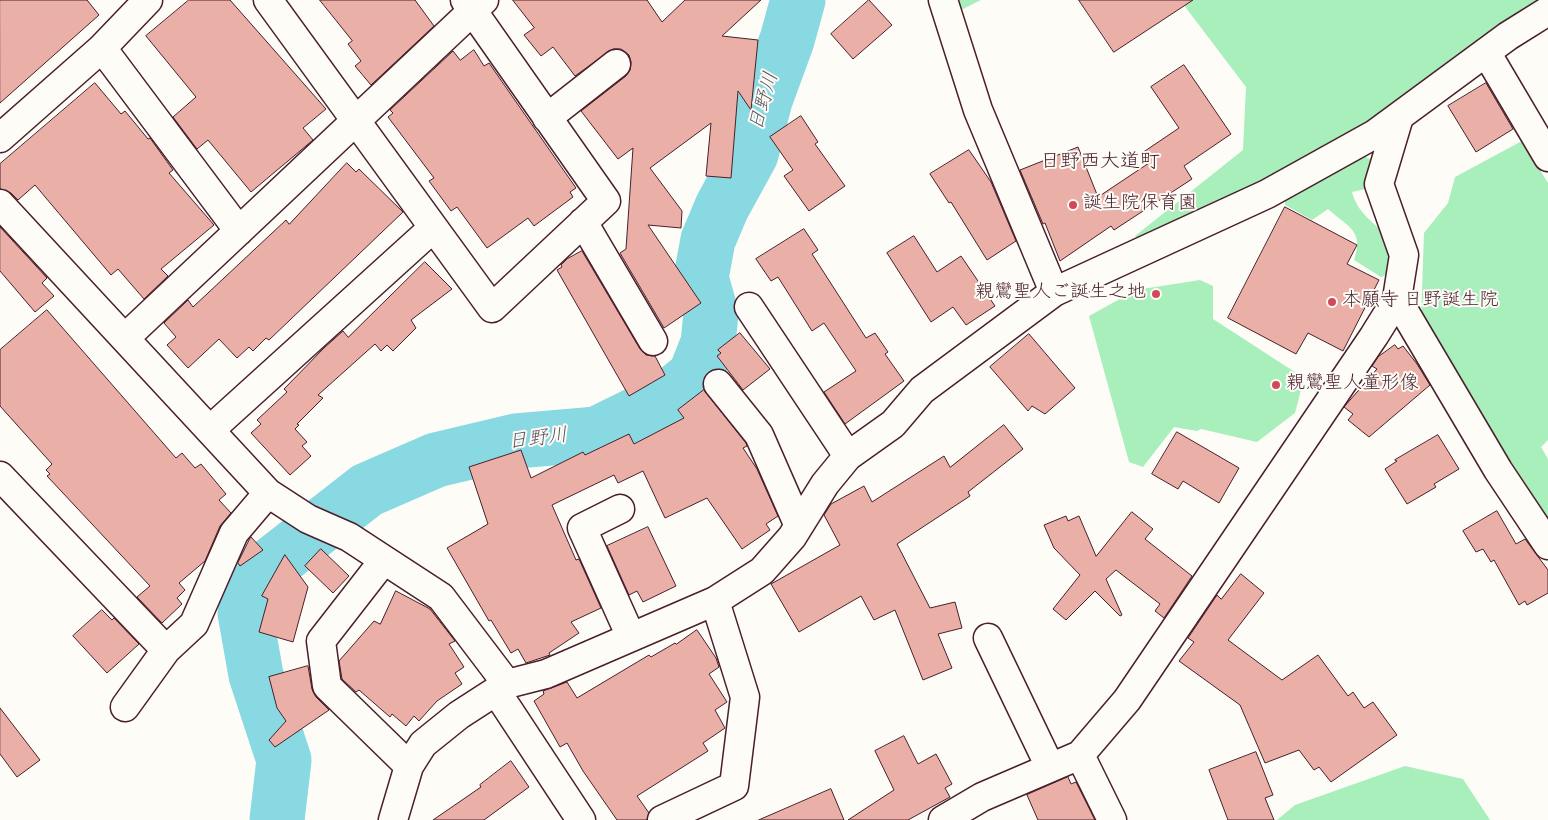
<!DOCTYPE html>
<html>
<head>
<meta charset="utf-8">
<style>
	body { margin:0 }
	canvas { display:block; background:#fdfcf7 }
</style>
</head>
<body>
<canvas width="1548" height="820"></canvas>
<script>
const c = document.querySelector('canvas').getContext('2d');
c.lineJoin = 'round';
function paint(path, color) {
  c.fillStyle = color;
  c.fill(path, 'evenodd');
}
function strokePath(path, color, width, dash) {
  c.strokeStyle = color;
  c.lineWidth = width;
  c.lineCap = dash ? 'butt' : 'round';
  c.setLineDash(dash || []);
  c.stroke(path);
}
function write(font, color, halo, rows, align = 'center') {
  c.font = font + ' "Gochi Hand","Klee One",sans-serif';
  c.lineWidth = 4;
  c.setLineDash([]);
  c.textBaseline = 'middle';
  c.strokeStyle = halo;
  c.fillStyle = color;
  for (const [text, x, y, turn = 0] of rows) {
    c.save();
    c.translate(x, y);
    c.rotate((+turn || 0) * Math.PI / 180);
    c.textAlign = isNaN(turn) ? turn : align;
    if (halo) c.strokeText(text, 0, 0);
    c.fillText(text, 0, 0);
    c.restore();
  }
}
const green = new Path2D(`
	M955 0H981L959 11Z
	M1180 0H1543L1351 132 1144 244 1135 236 1243 150 1246 87Z
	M1522 141 1548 183V440L1541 447 1548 459V526L1421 321 1424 233 1448 203 1455 177Z
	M1350 157H1366L1372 160 1370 188 1352 192C1357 212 1374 224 1389 236L1391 273 1381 277 1354 260C1364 230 1349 228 1328 209L1312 220 1285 205 1286 195Z
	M1200 280 1213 286V319L1304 378 1295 413 1257 442 1201 429 1197 431 1174 427 1143 467 1129 462 1089 316 1136 290Z
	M1405 766 1463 779 1490 820H1277L1295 805Z`);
const river = new Path2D(`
	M277 820 284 760 256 675 245 613 253 579 367 490 436 460 516 441 597 434 666 400 695 376 708 343 711 313 701 278 708 240 722 207 751 154 765 100 787 40 798 0`);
const building = new Path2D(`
	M0 0H87L99 15 0 103Z
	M189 0H230L326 109 303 128 313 140 251 192 208 140 197 149 173 117 196 97 146 36Z
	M320 0H415L434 26 371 85 355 66 361 61 348 44 352 41Z
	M513 0H647L662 22 685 0H761L722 36 758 40 751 110 738 91 731 178 706 176 711 123 650 168 682 211 681 228 648 225 701 303 664 328 620 253 626 249 633 148 618 159 581 111 626 76 630 70 631 62 629 55 621 49H613L575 76 553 47 541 56 524 35 534 28Z
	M869 0 892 25 853 59 831 34Z
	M1079 0H1193L1114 52Z
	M474 50 484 66 489 63 576 188 570 192 573 197 534 226 528 218 487 248 457 207 451 211 429 181 434 178 388 117 393 113 390 110 453 51 460 60Z
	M1184 65 1231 134 1184 166 1192 179 1114 230 1111 226 1060 261 1045 223 1043 224 1020 170 1078 147 1098 197 1149 163 1142 153 1179 128 1151 87Z
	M95 83 121 114 125 111 148 139 150 138 173 170 169 173 214 225 161 269 168 276 144 299 118 269 111 275 35 185 18 200 11 193 0 189V164Z
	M1486 83 1513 129 1476 152 1448 106Z
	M801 116 818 142 815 144 845 186 809 211 784 176 793 170 770 137Z
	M969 150 991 182 1016 241 987 260 951 202 949 203 930 174Z
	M347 163 356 172 359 169 403 212 269 340 266 338 253 351 249 347 237 358 219 339 188 368 167 345 176 337 164 323 188 300 193 307 286 220 289 224Z
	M1285 207 1357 245 1347 264 1379 280 1343 351 1308 333 1296 354 1228 318Z
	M0 227 47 278 42 283 54 296 35 312 0 271Z
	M804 229 818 250 812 254 866 338 875 333 888 352 885 354 904 381 845 424 824 392 856 371 824 323 812 331 778 277 771 281 756 259Z
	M914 236 937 272 961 256 995 306 966 325 953 307 931 322 887 253Z
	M582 251 640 349 646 355 655 356 665 375 629 396 557 270 562 267 561 265 567 259Z
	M425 262 452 289 411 320 416 328 393 351 387 345 381 351 375 344 318 395 323 398 297 424 299 425 295 429 307 442 302 446 311 456 290 475 251 433 261 424 257 420 287 392 284 389 324 348 343 331 348 337Z
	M47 310 176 458 182 453 195 468 201 464 226 494 219 500 231 513 220 526 205 561 179 583 185 590 177 598 182 604 162 623 137 597 150 586 47 476 50 474 46 470 52 464 0 406V350Z
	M740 333 770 369 743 390 717 356 721 353 718 350Z
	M1029 334 1075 388 1045 414 1032 406 1028 411 990 367Z
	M1395 345 1398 349 1403 346 1417 364 1430 385 1369 437 1348 420 1353 414 1344 407 1377 369 1372 366 1378 357Z
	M704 390 746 443 747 446 743 448 757 469 778 516 766 524 770 530 742 549 707 498 665 518 643 471 618 483 614 475 552 505 576 560 579 559 601 608 571 622 579 633 549 653 550 655 526 663 518 649 511 653 491 620 489 621 447 548 488 524 469 467 521 450 531 478 583 452 585 455 629 434 634 444 684 418 678 410Z
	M1004 425 1023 449 968 492 970 496 897 544 930 608 955 602 962 628 938 634 952 668 923 680 895 610 874 620 861 596 799 632 771 584 840 545 824 515 831 504 864 486 872 502 944 456 950 467Z
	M1177 432 1239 468 1219 503 1183 481 1178 489 1152 474Z
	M1438 435 1459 469 1434 484 1436 487 1407 504 1385 469 1397 461 1395 460Z
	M1497 511 1516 544 1525 539 1548 570V593L1527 605 1525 601 1519 605 1494 560 1491 562 1483 549 1476 552 1463 531Z
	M1132 512 1153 529 1145 539 1192 576 1164 618 1155 611 1160 604 1116 570 1106 579 1122 615 1120 616 1095 591 1066 620 1053 609 1080 575 1054 548 1044 525 1066 516 1068 521 1079 516 1096 556Z
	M648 527 676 586 643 602 637 591 629 595 607 546Z
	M251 537 263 550 240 566 238 563Z
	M321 549 349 576 333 593 305 566Z
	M285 555 308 587 293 642 259 632 268 599 262 596Z
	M1241 574 1264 593 1228 640 1282 680 1318 655 1348 696 1353 692 1364 708 1373 702 1397 735 1331 782 1319 767 1314 770 1299 750 1265 763 1240 705 1179 661 1194 642 1188 638 1217 595 1221 599Z
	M396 591 430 609 455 641 449 644 464 667 455 673 462 684 437 701 419 721 414 716 406 726 392 714 390 717 359 690 356 692 342 679 339 661 374 621 380 624Z
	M102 610 112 620 114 618 139 644 107 673 73 636Z
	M697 630 716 658 719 667 709 674 727 702 715 710 725 728 703 743 708 751 637 796 649 813 647 820H617L583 771 567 743 560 747 534 701 544 694 543 691 567 682 577 698 649 655 651 657 675 643 676 644Z
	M308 666 312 689 316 697 329 710 275 747 269 740 286 721 277 708 269 677Z
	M0 708 40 760 17 777 0 754Z
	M904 736 918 764 936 754 952 784 945 788 950 797 908 820H848L894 790 875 751Z
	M1256 752 1273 795 1265 798 1274 820H1228L1209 770Z
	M511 761 529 787 484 820H433L481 787 480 785Z
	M1068 777 1071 784 1076 782 1095 820H1038L1027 795Z
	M831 789 844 820H759Z`);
const minor = new Path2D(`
	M268 0 492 308 606 201 465 0
	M943 0 978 110 1054 292
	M102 48 239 231
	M1486 52 1548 157
	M547 118 616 64
	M0 138 102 48 148 0
	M0 204 268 493 308 519 349 537 441 597 507 684
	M583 222 653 341
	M1397 299 1498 470 1548 545
	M749 307 848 456
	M125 338 484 0
	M718 384 759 435 798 524
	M210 430 433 228
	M0 476 166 650
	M620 509 582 528 631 637
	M384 560 321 641 327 686 409 766
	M988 638 1050 767
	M496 691 581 820
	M125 707 166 650 194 624 234 533 268 493
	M1080 755 1112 820
	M393 820 409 766 423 744 459 715 507 684 546 674 715 601 762 571 792 537 825 484 848 456 893 424 922 390 1054 292 1267 194 1375 134 1508 36 1548 11
	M662 820 734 786 745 697 715 601
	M943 820 982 797 1080 755 1127 700 1374 336 1397 299 1404 255 1379 184 1399 117`);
const markers = [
	[1073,205,5,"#d1495b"],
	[1156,294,5,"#d1495b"],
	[1332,302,5,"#d1495b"],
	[1276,385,5,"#d1495b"]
];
const poiNames = [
	["誕生院保育園",1083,205],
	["親鸞聖人ご誕生之地",1146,294,"right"],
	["本願寺 日野誕生院",1342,302],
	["親鸞聖人童形像",1286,385]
];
const waterNames = [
	["日野川",766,102,-74],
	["日野川",538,441,-7]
];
const neighbourhoodNames = [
	["日野西大道町",1100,164]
];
paint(green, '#a8efbc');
strokePath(river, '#88d9e2', 55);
paint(building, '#eab0a7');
strokePath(building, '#4a1f2b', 1);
strokePath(minor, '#4a1f2b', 31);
strokePath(minor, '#fdfcf7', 28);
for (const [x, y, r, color] of markers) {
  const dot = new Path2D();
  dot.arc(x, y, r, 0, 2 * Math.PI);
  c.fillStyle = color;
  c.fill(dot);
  strokePath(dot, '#fdfcf7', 2);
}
write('19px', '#4a1f2b', '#fdfcf7', poiNames, 'left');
write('italic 20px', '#5d5762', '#fdfcf7', waterNames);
write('20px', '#4a1f2b', '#fdfcf7', neighbourhoodNames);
</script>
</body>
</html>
